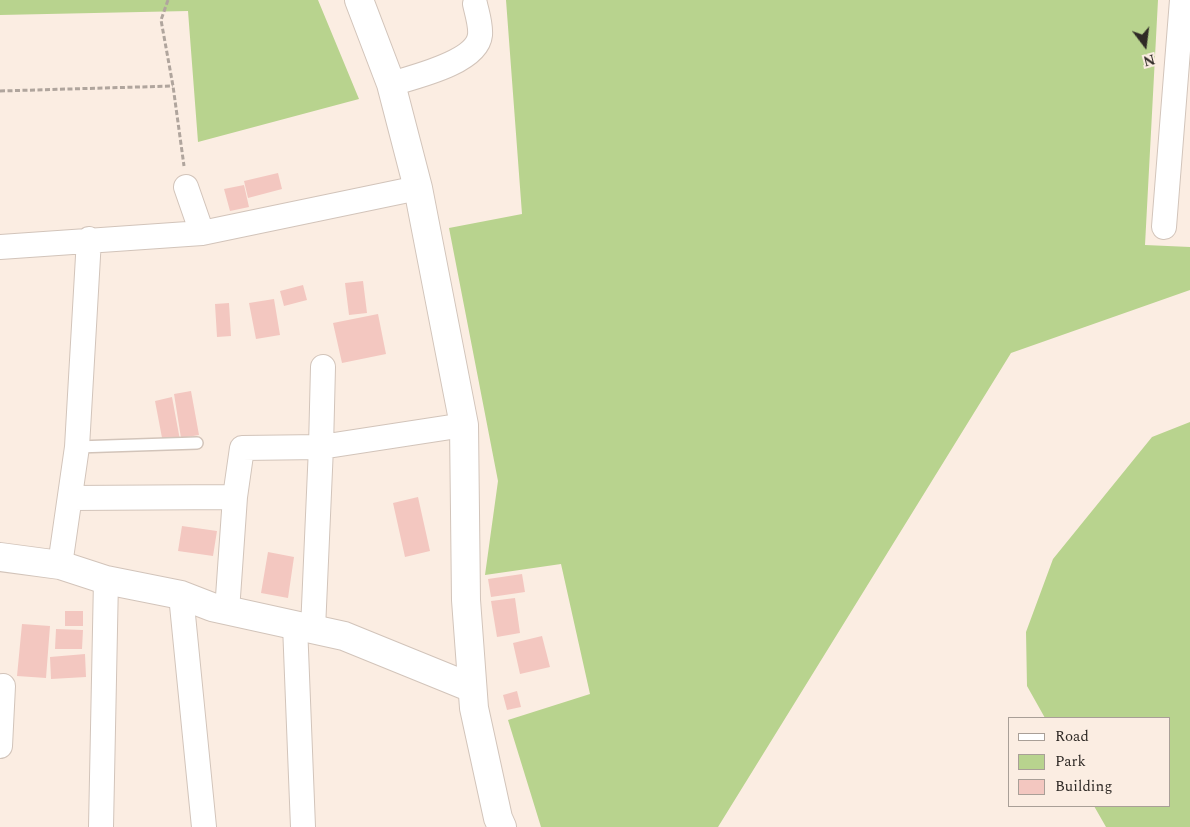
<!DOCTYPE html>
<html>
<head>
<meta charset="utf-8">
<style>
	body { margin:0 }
	#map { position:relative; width:1190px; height:827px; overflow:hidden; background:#fbede2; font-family:Spectral,serif }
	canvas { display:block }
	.legend { position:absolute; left:1008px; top:717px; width:162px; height:90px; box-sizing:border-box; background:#fbede2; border:1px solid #a99f97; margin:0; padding:6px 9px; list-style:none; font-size:15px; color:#2f2a26 }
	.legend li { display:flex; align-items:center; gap:10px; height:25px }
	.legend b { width:25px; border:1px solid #a99f97 }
	.north { position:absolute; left:1120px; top:20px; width:50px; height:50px; -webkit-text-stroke:4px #fbede2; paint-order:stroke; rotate:165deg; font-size:14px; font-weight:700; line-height:20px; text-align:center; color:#2f2a26 }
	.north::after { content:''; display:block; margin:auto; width:18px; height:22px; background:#2f2a26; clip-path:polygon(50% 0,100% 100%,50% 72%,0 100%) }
</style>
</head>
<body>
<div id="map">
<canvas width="1190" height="827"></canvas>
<ul class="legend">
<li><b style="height:6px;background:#fff"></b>Road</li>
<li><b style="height:14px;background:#b8d38e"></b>Park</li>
<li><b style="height:14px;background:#f3c7c0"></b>Building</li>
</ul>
<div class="north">N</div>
</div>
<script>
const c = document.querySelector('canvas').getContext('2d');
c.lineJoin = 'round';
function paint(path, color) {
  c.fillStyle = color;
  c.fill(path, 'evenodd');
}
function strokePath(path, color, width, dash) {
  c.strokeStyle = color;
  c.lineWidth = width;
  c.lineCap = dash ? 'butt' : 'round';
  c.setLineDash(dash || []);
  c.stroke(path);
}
const green = new Path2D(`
	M0 0H318L359 99 198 142 188 11 0 15Z
	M506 0H1158L1145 245 1190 247V290L1011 353 718 827H541L508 720 590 694 561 564 485 575 498 481 449 228 522 214Z
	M1190 422V827H1106L1094 806H1169V718H1045L1027 686 1026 632 1053 559 1152 437Z`);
const building = new Path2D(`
	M278 173 282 189 248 198 244 181Z
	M244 185 249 207 230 211 224 189Z
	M363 281 367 313 349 315 345 283Z
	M303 285 307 300 284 306 280 291Z
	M274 299 280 335 256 339 249 303Z
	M229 303 231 336 217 337 215 304Z
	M378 314 386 354 342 363 333 323Z
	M191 391 199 435 181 438 174 394Z
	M172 397 180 440 163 443 155 401Z
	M418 497 430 551 405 557 393 503Z
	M182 526 217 531 213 556 178 551Z
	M268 552 294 557 288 598 261 593Z
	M522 574 525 592 491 597 488 579Z
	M515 598 520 633 497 637 491 601Z
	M65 611H83V626H65Z
	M22 624 50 626 46 678 17 676Z
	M56 629 83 630 82 649H55Z
	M542 636 550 667 520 674 513 643Z
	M85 654 86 677 51 679 50 657Z
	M517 691 521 707 507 710 503 695Z`);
const path = new Path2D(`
	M168 0 161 20 173 86 184 166
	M0 91 173 86`);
const lane = new Path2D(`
	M77 447 197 443`);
const street = new Path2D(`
	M391 84C413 77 477 63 480 35 481 25 477 13 475 4
	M186 187 202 233
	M1164 227 1182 0
	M0 247 202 233 418 188
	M235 497 242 448 321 447 323 367
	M71 498 235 497 227 611
	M60 565 77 447 89 239
	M181 595 204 827
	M295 625 303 827
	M313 629 321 447 464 425
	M0 746 3 686
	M101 827 106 580`);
const secondary = new Path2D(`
	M359 0 391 84 418 188 464 425 466 600 474 708 498 818 502 827
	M0 557 60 565 106 580 181 595 212 607 344 636 472 688`);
paint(green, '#b8d38e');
paint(building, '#f3c7c0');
strokePath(lane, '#d2c4ba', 14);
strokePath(street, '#d2c4ba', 26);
strokePath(secondary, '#d2c4ba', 30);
strokePath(path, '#b0a59d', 3, [5, 2.5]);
strokePath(lane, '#fff', 11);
strokePath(street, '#fff', 24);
strokePath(secondary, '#fff', 28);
</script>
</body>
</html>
